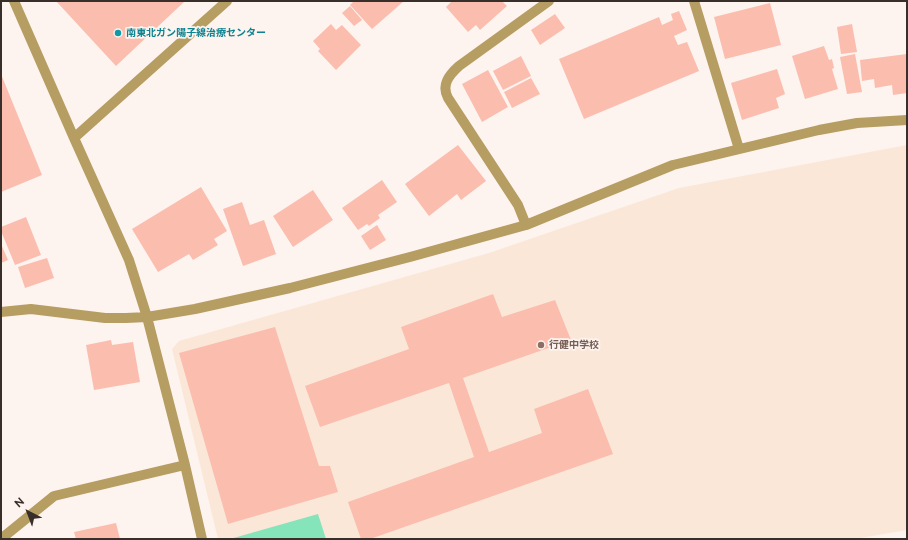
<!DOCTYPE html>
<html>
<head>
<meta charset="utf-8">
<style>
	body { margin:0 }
	#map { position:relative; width:908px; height:540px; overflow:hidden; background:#fdf3ef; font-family:Raleway,sans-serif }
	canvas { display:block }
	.frame { position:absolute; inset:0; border:2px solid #382f2b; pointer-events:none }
	.north { position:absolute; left:8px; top:492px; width:40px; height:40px; -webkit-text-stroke:3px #fdf3ef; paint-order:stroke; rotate:318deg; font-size:11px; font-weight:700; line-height:16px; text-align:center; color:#382f2b }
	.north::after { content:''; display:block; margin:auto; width:14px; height:18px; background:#382f2b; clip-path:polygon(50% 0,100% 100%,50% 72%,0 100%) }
</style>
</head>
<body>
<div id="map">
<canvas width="908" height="540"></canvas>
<div class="frame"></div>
<div class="north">N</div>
</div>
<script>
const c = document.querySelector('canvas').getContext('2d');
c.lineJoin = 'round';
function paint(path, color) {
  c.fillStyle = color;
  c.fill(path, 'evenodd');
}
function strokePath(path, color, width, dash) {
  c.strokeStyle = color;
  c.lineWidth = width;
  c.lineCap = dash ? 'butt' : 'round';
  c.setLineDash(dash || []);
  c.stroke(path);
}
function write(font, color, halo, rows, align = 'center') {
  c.font = font + ' Raleway,"Noto Sans JP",sans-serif';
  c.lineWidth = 3.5;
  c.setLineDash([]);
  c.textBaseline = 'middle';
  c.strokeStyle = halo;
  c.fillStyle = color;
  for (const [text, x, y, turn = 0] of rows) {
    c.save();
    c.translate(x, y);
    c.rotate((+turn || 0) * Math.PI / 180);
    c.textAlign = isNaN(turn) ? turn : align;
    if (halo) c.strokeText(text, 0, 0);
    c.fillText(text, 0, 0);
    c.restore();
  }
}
const education = new Path2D(`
	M907 145V530L855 539H218L172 349 179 341 489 253 679 188Z`);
const green = new Path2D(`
	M318 514 326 539H230Z`);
const building = new Path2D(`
	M56 1H185L116 66Z
	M354 1H404L372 29 350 5Z
	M452 1H502L507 6 480 30 476 25 468 32 446 7Z
	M770 3 781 45 725 59 714 17Z
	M350 6 362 20 354 26 342 13Z
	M679 11 687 30 674 36 678 45 687 42 699 71 584 119 559 59 659 17 662 25 673 20 671 14Z
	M555 14 565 28 540 45 531 30Z
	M331 24 336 30 342 25 361 45 336 70 318 51 320 49 313 41Z
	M852 24 857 52 841 54 837 27Z
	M824 46 829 60 832 59 834 68 832 69 838 89 805 99 792 56Z
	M855 54 862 92 847 94 840 57Z
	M907 54V93L893 95 892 85 875 88 874 79 862 81 860 60Z
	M521 56 531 76 503 90 493 71Z
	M777 69 785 94 776 98 779 108 742 120 731 83Z
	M488 70 508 107 482 122 462 84Z
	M1 74 42 175 1 192Z
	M531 78 540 94 512 108 504 92Z
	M458 145 486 181 461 200 457 194 429 216 405 184Z
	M382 180 397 202 378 215 380 218 369 226 367 224 358 230 342 208Z
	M201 187 227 231 214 239 218 245 193 260 189 254 158 272 132 229Z
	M313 190 333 220 293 247 273 216Z
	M242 202 250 225 264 220 276 254 243 266 223 209Z
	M26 217 41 255 15 265 1 231V227Z
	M377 225 386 240 370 250 361 236Z
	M1 244 8 260 1 263Z
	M47 258 54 278 25 288 18 267Z
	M493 294 502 317 555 300 571 340 463 378 489 452 542 433 534 409 588 389 613 454 370 539H361L348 502 474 457 449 383 320 427 305 386 409 349 401 327Z
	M275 327 319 466H330L338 492 228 524 179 353Z
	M111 340 112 345 133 342 140 382 94 390 86 345Z
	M116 523 120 539H76L74 532Z`);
const minor = new Path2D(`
	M14 1 74 138 129 260 147 317 185 465 202 539
	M694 1 739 149
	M74 138 227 1
	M526 225 518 205 448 98C441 85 449 75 459 66L549 1
	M1 312 31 309 105 318H126L147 317 195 309 290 288 410 257 526 225 673 165 819 130 857 123 907 120
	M1 539 54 496 185 465`);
const markers = [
	[118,33,4,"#0f9aa8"],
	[541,345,4,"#8d6e63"]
];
const cultureNames = [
	["南東北ガン陽子線治療センター",126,33]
];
const educationNames = [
	["行健中学校",549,345]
];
paint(education, '#fbe7d8');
paint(green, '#85e4b9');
paint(building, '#fbbdae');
strokePath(minor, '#b69d62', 10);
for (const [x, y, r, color] of markers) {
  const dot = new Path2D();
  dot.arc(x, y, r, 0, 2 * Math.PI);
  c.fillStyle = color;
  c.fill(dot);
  strokePath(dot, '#fdf3ef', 1.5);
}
write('bold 10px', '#0d838f', '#fdf3ef', cultureNames, 'left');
write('bold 10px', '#785e54', '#fdf3ef', educationNames, 'left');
</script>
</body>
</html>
